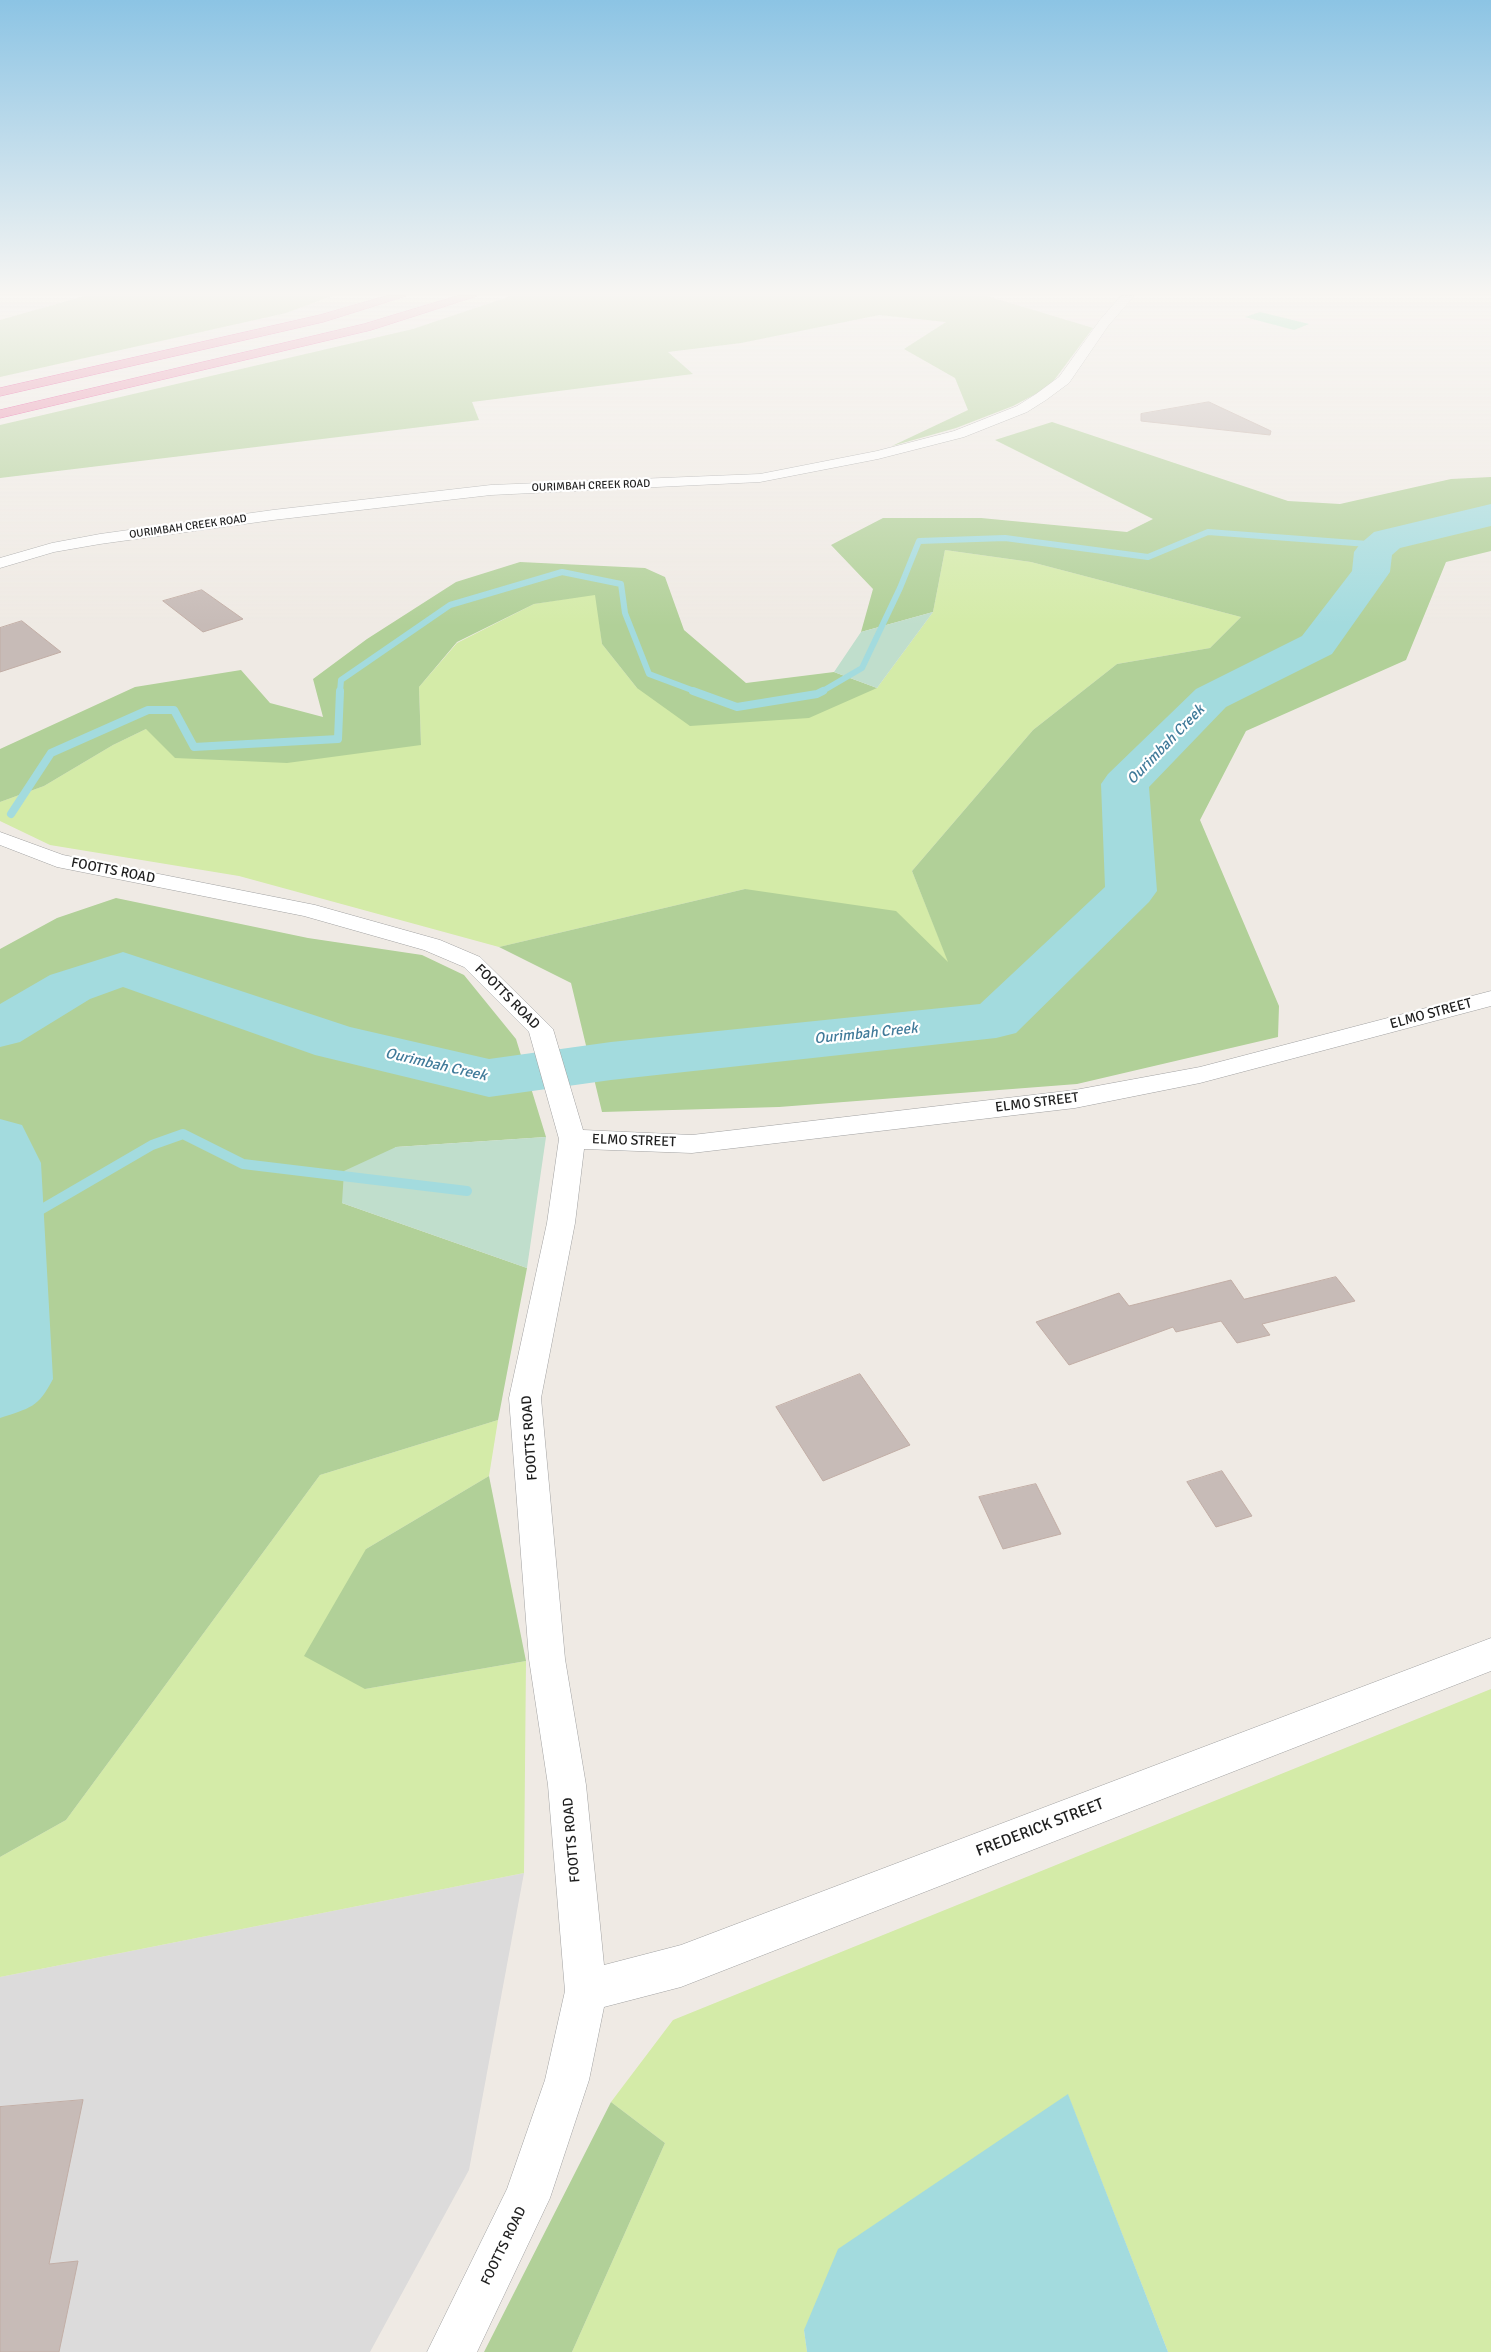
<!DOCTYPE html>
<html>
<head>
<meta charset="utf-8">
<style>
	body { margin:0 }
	canvas { display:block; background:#efeae4 }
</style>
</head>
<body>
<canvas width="1491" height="2352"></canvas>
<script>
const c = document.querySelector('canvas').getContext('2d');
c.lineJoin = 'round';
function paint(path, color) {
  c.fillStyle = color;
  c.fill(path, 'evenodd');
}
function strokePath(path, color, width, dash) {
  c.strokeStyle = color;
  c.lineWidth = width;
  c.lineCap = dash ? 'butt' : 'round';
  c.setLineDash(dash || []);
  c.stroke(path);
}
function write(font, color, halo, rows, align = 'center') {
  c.font = font + ' Signika,sans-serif';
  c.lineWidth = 4.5;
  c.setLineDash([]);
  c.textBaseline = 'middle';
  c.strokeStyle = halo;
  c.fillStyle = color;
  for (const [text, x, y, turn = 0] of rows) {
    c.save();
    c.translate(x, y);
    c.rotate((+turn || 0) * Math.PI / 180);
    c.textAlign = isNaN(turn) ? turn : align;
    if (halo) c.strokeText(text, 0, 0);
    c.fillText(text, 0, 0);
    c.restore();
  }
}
const residential = new Path2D(`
	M524 1873 469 2170 370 2352H0V1977Z`);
const grass = new Path2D(`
	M945 550 1031 562 1241 617 1210 648 1117 664 1033 730 912 871 949 963 745 889 499 947 239 876 50 845 0 821V802L44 786 113 745 146 729 421 745 419 687 457 643 534 604 596 594 602 644 637 688H877L933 612Z
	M498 1420 489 1476 366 1549 365 1689 526 1661 524 1873 0 1977V1857L66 1820 320 1475Z
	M1491 1689V2352H1168L1068 2095 804 2330 807 2352H572L665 2143 611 2102 673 2020Z`);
const forest = new Path2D(`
	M85 296H332L286 313 0 377V320Z
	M511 296H987L1093 328 1049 387 1013 406 956 428 892 446 968 410 955 378 904 349 946 322 879 315 741 343 668 352 693 374 472 402 479 420 0 478V425L413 329Z
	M1052 422 1288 501 1340 504 1451 479 1491 477V551L1446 562 1406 660 1246 731 1200 820 1279 1006 1278 1037 1077 1084 779 1107 602 1112 571 983 499 947 745 889 896 911 948 962 912 871 1033 730 1117 664 1210 648 1241 617 1031 562 945 550 933 612 861 632 873 589 831 545 883 518H981L1127 532 1153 519 995 440Z
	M520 562 645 568 665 577 684 630 746 683 834 672 877 688 809 718 690 726 637 688 602 644 595 595 534 604 457 642 419 687 421 745 287 763 175 758 146 729 113 745 44 786 0 802V749L135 687 241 670 270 703 323 717 313 679 367 639 456 582Z
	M116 898 308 938 422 955 464 975 516 1039 546 1137 396 1147 342 1203 527 1268 498 1420 320 1475 66 1820 0 1857V949L57 918Z
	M489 1476 526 1661 365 1689 304 1656 366 1549Z
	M611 2102 665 2143 572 2352H484Z`);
const wetland = new Path2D(`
	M933 612 877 688 834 672 861 632Z
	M546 1137 527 1268 342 1203 344 1171 396 1147Z`);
const pitch = new Path2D(`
	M1260 312 1309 324 1294 330 1245 317Z`);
const water = new Path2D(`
	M1068 2094 1168 2352H807L804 2330 838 2249Z`);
const streamFar2 = new Path2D(`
	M340 692 341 680 450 605 562 572 621 584 625 613 649 674 697 692
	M821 692 862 668 900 588 919 541 1005 538 1148 557 1208 532 1381 545`);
const streamFar1 = new Path2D(`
	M693 691 737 707 817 694 823 691
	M11 814 51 753 148 710H174L194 747 338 739 340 691`);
const stream = new Path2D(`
	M11 1227 152 1145 183 1134 243 1164 467 1191`);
const river = new Path2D(`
	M1491 504V526L1400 548 1392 555 1390 572 1332 654 1226 707 1149 787 1157 891 1149 902 1016 1033 996 1038 611 1080 489 1097 315 1055 123 987 90 999 20 1042 0 1047V1004L50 975 123 952 350 1027 489 1059 611 1042 980 1004 1105 887 1101 784 1108 774 1196 689 1302 636 1352 571 1354 552 1360 544 1374 532Z
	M0 1119 22 1125 41 1163 53 1379C38 1408 30 1408 0 1418Z`);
const building = new Path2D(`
	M1209 402 1271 431 1270 435 1141 421V414Z
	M202 590 243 619 203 632 163 601Z
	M22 621 61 652 0 672V628Z
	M1336 1277 1355 1301 1262 1324 1270 1335 1237 1343 1221 1321 1176 1332 1173 1327 1069 1365 1036 1322 1119 1293 1129 1306 1231 1280 1244 1299Z
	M860 1374 910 1445 823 1481 776 1407Z
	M1222 1471 1252 1516 1216 1527 1187 1482Z
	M1036 1484 1061 1534 1003 1549 979 1497Z
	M83 2100 49 2264 78 2261 59 2352H0V2107Z`);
const minor = new Path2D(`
	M1121 296H1134L1108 326 1069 383 1046 400 1027 412 964 437 878 459 760 482 491 495 273 520 100 544 54 552 0 568V558L52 543 100 534 273 510 491 485 760 474 877 451 954 431 1017 406 1036 394 1059 377 1100 320Z
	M0 832 63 855 315 905 440 940 480 957 553 1029 583 1130 692 1135 1075 1090 1200 1067 1491 991V1006L1200 1083 1075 1108 692 1153 584 1149 575 1223 541 1398 565 1659 586 1785 604 1965 681 1945 1491 1638V1671L681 1987 604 2007 589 2080 550 2198 477 2352H427L507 2189 545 2080 565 1991 548 1785 529 1659 509 1398 547 1223 559 1139 529 1032 464 967 424 950 304 916 57 867 0 845Z`);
const motorway = new Path2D(`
	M386 296H406L323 322 0 396V388L320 315Z
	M457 296H477L371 330 0 418V410L364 324Z`);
const farStreetnames = [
	["OURIMBAH CREEK ROAD",591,486,-2],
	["OURIMBAH CREEK ROAD",188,527,-8]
];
const streetNames = [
	["FOOTTS ROAD",113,871,11],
	["FOOTTS ROAD",507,997,45],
	["ELMO STREET",1431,1014,-15],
	["ELMO STREET",1037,1103,-7],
	["ELMO STREET",634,1141,2],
	["FOOTTS ROAD",530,1438,-94],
	["FOOTTS ROAD",572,1840,-95],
	["FOOTTS ROAD",504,2246,-64]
];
const waterNames = [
	["Ourimbah Creek",1166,745,-46],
	["Ourimbah Creek",866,1034,-6],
	["Ourimbah Creek",436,1065,13]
];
const nearStreetnames = [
	["FREDERICK STREET",1040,1828,-21]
];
paint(residential, '#dcdbdb');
paint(grass, '#d4eba8');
paint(forest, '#b1d098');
paint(wetland, '#c0decc');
paint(pitch, '#80e1ab');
paint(water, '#a3dbde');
strokePath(streamFar2, '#a3dbde', 6);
strokePath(streamFar1, '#a3dbde', 8);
strokePath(stream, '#a3dbde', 10);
paint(river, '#a3dbde');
paint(building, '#c7bbb7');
strokePath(building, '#c2aea6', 1);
strokePath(minor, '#a2a2a2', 1);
strokePath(motorway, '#df1f80', 1);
paint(minor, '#fff');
paint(motorway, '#e98aab');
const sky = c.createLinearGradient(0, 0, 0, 626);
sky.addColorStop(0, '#8cc4e4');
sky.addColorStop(0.47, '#f8f6f3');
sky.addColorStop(1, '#f8f6f300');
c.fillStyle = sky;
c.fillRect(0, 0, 1491, 626);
write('11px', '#1e1e1e', '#fff', farStreetnames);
write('14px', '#1e1e1e', '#fff', streetNames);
write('italic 15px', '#407a99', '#fff', waterNames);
write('16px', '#1e1e1e', '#fff', nearStreetnames);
</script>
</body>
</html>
